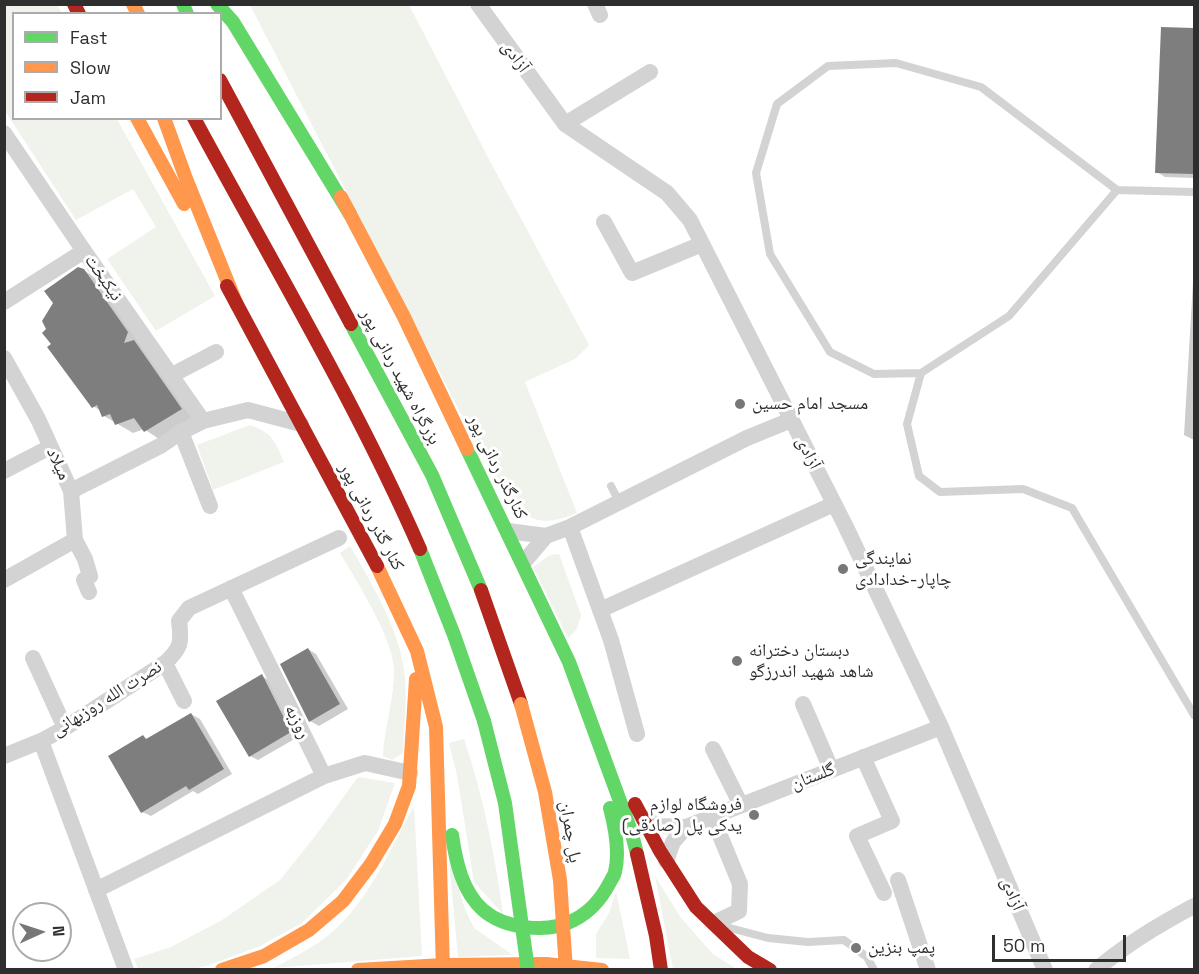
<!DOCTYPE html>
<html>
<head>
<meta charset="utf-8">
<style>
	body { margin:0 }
	#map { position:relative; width:1199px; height:974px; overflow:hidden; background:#fff; font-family:"Space Grotesk",sans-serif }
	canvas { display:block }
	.frame { position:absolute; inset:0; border:6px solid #2e2e2e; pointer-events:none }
	.legend { position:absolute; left:12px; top:12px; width:210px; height:108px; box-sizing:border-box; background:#fff; border:2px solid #ababab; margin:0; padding:8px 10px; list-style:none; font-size:18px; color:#2e2e2e }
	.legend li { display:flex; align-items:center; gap:12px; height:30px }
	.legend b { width:30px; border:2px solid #ababab }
	.north { position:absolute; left:12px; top:902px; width:60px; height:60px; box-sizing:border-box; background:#fff; border:2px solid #ababab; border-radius:50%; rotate:87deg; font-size:16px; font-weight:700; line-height:24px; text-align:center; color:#2e2e2e }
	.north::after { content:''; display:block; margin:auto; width:21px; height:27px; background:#777; clip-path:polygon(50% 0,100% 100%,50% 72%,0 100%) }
	.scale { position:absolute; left:992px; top:935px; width:134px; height:27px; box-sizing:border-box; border:3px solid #2e2e2e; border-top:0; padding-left:8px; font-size:18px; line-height:21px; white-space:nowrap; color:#2e2e2e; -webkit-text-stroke:4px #fff; paint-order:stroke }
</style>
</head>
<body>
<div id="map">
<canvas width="1199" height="974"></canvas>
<div class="frame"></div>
<ul class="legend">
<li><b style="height:8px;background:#63d668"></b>Fast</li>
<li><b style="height:8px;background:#ff974d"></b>Slow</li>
<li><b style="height:8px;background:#b3261e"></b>Jam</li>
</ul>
<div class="north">N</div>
<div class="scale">50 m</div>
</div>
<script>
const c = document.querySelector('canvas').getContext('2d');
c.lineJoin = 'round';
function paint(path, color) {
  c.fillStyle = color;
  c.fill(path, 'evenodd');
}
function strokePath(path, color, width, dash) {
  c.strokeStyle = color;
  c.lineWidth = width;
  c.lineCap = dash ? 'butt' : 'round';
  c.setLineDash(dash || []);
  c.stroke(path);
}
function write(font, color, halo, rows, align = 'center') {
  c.font = font + ' "Space Grotesk","Noto Naskh Arabic",sans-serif';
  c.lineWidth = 6;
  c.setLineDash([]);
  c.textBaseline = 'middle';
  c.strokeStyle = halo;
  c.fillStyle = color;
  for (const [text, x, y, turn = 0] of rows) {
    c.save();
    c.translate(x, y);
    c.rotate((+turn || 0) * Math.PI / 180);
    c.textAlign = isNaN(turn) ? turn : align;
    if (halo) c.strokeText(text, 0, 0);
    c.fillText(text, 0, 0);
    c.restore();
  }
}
const green = new Path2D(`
	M4 5H57L62 13 14 14V118L117 119 215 296 156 331 107 259 156 227 133 189 76 220 5 111Z
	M250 5H409L490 161 589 345 575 359 525 382 577 513C544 526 536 523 507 503Z
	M250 425C273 433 275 441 284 462L213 490 197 445Z
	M350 546C372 584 402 634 405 678 407 703 404 728 403 753L392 760 383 756C384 727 395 697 394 669 393 638 356 580 340 553Z
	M559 554 581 615 577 629 568 638 533 567 550 555Z
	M464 739C483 795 495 855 503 914L474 882 457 775 449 743Z
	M358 777 395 783 378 831 346 880 302 923 258 947 206 966 192 969H138L134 959 171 947 222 920 280 880 316 835Z
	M414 806 422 956 274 968C288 960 304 952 318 943 365 911 388 853 414 806Z
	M449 860 465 909 474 928 513 955 458 957Z
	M655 876 681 918 713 954 737 969H673Z
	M616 891 630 959 596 958V934L609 913Z`);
const shadow = new Path2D(`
	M1162 28 1194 30V178L1165 177 1157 172Z
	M1194 265V440L1184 435Z
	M83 270 100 280 197 419 162 441 144 429 133 433 104 416 101 411 93 406 54 344Z
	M308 649 316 654 348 709 319 726 310 721 282 664Z
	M262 676 270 681 298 737 258 760 250 756Z
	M191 714 200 719 232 774 198 794 193 791 151 816 142 812 143 737 148 740Z`);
const building = new Path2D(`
	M1161 27 1194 28V174L1155 173Z
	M78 267 84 269 128 332 124 343 134 340 182 409 144 432 134 418 115 425 110 414 102 417 97 405 92 408 47 347 51 344 42 333 46 329 42 321 53 303 44 291Z
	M308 648 340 704 309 722 280 664Z
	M262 674 291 732 249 757 216 701Z
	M191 713 224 769 189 790 186 786 141 813 108 756 143 735 146 739Z`);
const lane = new Path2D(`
	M1194 192 1117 190 1009 316 921 373 907 424 919 476 940 492 1023 489 1072 508 1194 715
	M921 373 874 374 830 352 770 254 756 173 777 104 828 66 896 63 981 87 1117 190
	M611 486 619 502
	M730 928 768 938 808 942 844 940 867 957 874 970`);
const street = new Path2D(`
	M478 4 565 124 667 193 690 220 845 525 941 727 1045 970
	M595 4 600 15
	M565 124 650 72
	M4 133 84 251 203 421
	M604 222 632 273 702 244
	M4 302 84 251
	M4 358 38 419 71 491 162 445 181 432 203 421 248 410 301 424
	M172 375 216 352
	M181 432 210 506
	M4 471 50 447
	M570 527 611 640 637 734
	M508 531 546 536
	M75 540 85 559 90 576 84 580 89 592
	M523 563 546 536 570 527 747 438 791 420
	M4 580 75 540 71 491
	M231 588 324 776 365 763 410 773
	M600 610 834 504
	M33 658 65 728
	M165 663 184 701
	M803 704 831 769
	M41 741 126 970
	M713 749 741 805
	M4 756 41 741 65 728 165 663C181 648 182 643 179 621L189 608 339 538
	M863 757 892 821 857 836 884 893
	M712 816 740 884 739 911 714 923
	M642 817 659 826 686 827 941 727
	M666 861 673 842 686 827
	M898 880 928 970
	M96 890 324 776
	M1096 970C1126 944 1160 924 1194 906`);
const fast = new Path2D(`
	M183 4 187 14
	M217 4 233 22 350 214
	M351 324 432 475 481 590
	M467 449 569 662 632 834 637 854
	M420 549 454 635 484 721
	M452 835C456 862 462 891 483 910 505 929 548 934 574 920 590 912 601 899 609 884 611 880 614 876 615 872 620 852 615 827 610 808`);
const slow = new Path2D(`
	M133 4 138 14
	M137 118 184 204
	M164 118 185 176 237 305
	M341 197 404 317 467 449
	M377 566 417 651 436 727 443 970
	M222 970 264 956 309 930 343 901 371 864 395 824 409 786 416 679
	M358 970 443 965 546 964 602 970`);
const jam = new Path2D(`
	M74 4 79 14
	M220 80 351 324
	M194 118C271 261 355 401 420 549
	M227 286 377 566
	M481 590 521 704
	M635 804 660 851 696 907 748 957 770 970
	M637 854 656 936 661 970`);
const fastBridge = new Path2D(`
	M484 721 505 803 528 970`);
const slowBridge = new Path2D(`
	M521 704 545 792 560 880 566 970`);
const markers = [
	[740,404,6,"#777"],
	[843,569,6,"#777"],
	[737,661,6,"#777"],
	[754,815,6,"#777"],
	[856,948,6,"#777"]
];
const streetNames = [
	["آزادی",515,57,54],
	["نیکبخت",103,278,55],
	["بزرگراه شهید ردانی پور",400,377,62],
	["آزادی",808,453,63],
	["میلاد",58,464,65],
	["کنارگذر ردانی پور",497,467,64],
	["کنار گذر ردانی پور",371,517,62],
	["نصرت الله روزبهانی",107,699,-32],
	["روزبه",297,722,64],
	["گلستان",813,777,-21],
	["پل چمران",570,832,81],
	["آزادی",1012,894,67]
];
const poiNames = [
	["مسجد امام حسین",752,404],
	["نمایندگی",855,559],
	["چاپار-خدادادی",855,580],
	["دبستان دخترانه",749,651],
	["شاهد شهید اندرزگو",749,672],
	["فروشگاه لوازم",742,805,"right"],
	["یدکی پل (صادقی)",742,826,"right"],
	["پمپ بنزین",868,948]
];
paint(green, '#f0f3ec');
paint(shadow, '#0003');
paint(building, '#7e7e7e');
strokePath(lane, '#d3d3d3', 8);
strokePath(street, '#d3d3d3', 16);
strokePath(fast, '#63d668', 14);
strokePath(slow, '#ff974d', 14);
strokePath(jam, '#b3261e', 14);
strokePath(fastBridge, '#63d668', 14);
strokePath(slowBridge, '#ff974d', 14);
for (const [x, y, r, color] of markers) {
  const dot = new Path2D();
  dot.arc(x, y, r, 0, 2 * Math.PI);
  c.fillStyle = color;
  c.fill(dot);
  strokePath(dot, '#fff', 2);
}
write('18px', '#2e2e2e', '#fff', streetNames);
write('18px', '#2e2e2e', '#fff', poiNames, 'left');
</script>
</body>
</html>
